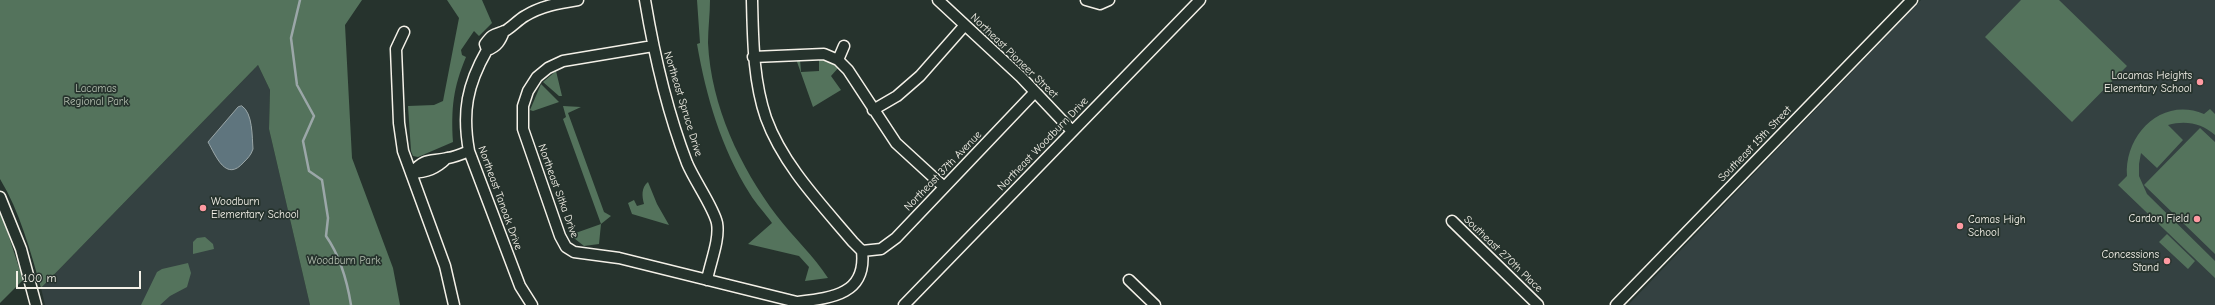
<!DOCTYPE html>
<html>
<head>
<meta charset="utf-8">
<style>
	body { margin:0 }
	#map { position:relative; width:2215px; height:305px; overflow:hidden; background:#26332d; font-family:"Comic Neue",sans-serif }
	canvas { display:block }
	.scale { position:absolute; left:16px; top:271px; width:125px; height:18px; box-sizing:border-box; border:2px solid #f4f1e8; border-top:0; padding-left:5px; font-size:12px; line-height:14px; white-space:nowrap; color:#f4f1e8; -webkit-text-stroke:3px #26332d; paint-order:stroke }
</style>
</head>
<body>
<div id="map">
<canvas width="2215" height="305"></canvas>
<div class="scale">100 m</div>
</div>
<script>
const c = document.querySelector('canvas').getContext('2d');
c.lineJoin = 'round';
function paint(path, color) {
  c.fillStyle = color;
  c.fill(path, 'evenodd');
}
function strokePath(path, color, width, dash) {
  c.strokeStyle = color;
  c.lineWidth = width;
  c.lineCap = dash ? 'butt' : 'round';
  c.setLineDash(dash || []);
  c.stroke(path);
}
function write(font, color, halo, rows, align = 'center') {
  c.font = font + ' "Comic Neue",sans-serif';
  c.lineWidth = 3.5;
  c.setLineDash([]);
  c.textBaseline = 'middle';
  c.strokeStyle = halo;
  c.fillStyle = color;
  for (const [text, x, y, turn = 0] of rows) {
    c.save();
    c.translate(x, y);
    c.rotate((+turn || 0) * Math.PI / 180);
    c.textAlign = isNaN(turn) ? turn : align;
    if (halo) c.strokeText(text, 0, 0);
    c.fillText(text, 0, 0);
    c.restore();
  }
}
const built = new Path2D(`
	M1921 0H2215V305H1628Z
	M258 65 270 90 269 129 310 305H45L41 288Z`);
const green = new Path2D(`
	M0 0H362L345 25 352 158 393 268 400 305H310L269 129 270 90 258 65 41 288C30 250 20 212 0 179Z
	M447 0H482L492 23 479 36 474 31 461 50 462 55 466 57C453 88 451 109 453 142L418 157 413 156 411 151 408 106 434 105 443 101 459 18Z
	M697 0H710C710 14 708 29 708 43 711 106 740 167 777 216 793 237 814 256 828 278L805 281 809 267 799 256 748 244 772 223C765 213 756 204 750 194 721 148 706 96 697 44L700 43Z
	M2021 0H2059L2127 66 2072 122 1985 37Z
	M796 59H800L801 72 819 71V59L830 61 839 67 831 76 841 90 813 107Z
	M556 71 562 96H559L543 82Z
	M541 84 559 102 533 111 530 110Z
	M563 106 581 107 568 113 604 212 611 216 601 224 563 119 566 117Z
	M2210 109 2215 114V135C2202 123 2185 120 2168 125L2183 140 2157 168 2141 153 2139 164V176L2147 194 2215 261V278L2118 185 2127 176C2124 135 2162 96 2204 114Z
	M2200 128 2215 142V254L2144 185Z
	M648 182 657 204 669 225 632 214 628 203 634 200 637 206 644 204C642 196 641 188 648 182Z
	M0 209 23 280 0 303Z
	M601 224 599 244 584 246 570 235Z
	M2167 234 2195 261 2188 269 2159 242Z
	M205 237 213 244 214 249 193 254V242L197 238Z
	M188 263 191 273 187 287 170 296 160 305H141L157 272 162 269Z`);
const water = new Path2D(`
	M242 106C253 113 252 137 253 149 251 155 248 158 244 162 226 183 216 156 208 142L238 107Z`);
const stream = new Path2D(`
	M300 0 291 38 297 85 314 116 303 141 309 171 322 180 328 218 326 236C340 256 347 280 351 305`);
const minor = new Path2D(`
	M645 0C654 54 667 111 687 163 694 180 714 208 717 223 720 240 710 263 707 280
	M752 0C753 39 753 80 766 118 783 165 821 204 853 242L862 251
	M938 0 1021 77 1072 131
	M1086 0 1100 4 1109 0
	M504 31C501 40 497 47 487 50 467 85 462 112 469 151L520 286 532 305
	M404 32 396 49 399 123 403 151 445 266 454 305
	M653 46 563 61 548 68 537 77 528 91 523 106V129L560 236 566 247 574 252 619 258 797 302C831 298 867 295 862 251
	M487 50 485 44C493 33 494 35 505 31 512 27 518 20 525 16 541 6 559 3 578 0
	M753 57 824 54 838 60 848 70 896 143 944 187
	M838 60 844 46
	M873 110 897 96 920 76 965 25
	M411 173C426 157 429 162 448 158 455 157 462 154 469 151
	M411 173C427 172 436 169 447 158
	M0 197 21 249 36 305
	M1452 221 1538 305
	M862 251 881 249 896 238 1034 93
	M1129 280 1155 305
	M904 305 1200 0
	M1616 305 1912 0`);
const markers = [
	[2200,82,4,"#ff9aa2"],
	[203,208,4,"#ff9aa2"],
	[2197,219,4,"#ff9aa2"],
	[1960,226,4,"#ff9aa2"],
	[2167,261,4,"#ff9aa2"]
];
const streetNames = [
	["Northeast Pioneer Street",1014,56,44],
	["Northeast Spruce Drive",683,104,73],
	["Northeast Woodburn Drive",1043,144,-46],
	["Southeast 15th Street",1755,144,-46],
	["Northeast 37th Avenue",943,171,-46],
	["Northeast Sitka Drive",558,191,70],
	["Northeast Tanoak Drive",500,198,70],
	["Southeast 270th Place",1503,254,44]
];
const poiNames = [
	["Lacamas Heights",2192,76],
	["Elementary School",2192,89],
	["Woodburn",211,202,"left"],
	["Elementary School",211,215,"left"],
	["Cardon Field",2189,219],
	["Camas High",1968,220,"left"],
	["School",1968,233,"left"],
	["Concessions",2159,255],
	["Stand",2159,268]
];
const parkNames = [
	["Lacamas",96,89],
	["Regional Park",96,102],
	["Woodburn Park",344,261]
];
paint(built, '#344141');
paint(green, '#54735c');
paint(water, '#5f757e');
strokePath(water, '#9ba7a8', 1);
strokePath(stream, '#9ba7a8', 2.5);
strokePath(minor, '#f4f1e8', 13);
strokePath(minor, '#26332d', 10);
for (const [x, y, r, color] of markers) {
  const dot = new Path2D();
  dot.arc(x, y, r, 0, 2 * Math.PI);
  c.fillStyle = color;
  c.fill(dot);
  strokePath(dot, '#26332d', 1.5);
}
write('11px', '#f4f1e8', '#26332d', streetNames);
write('11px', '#f4f1e8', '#26332d', poiNames, 'right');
write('11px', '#b4bfb0', '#26332d', parkNames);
</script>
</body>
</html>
